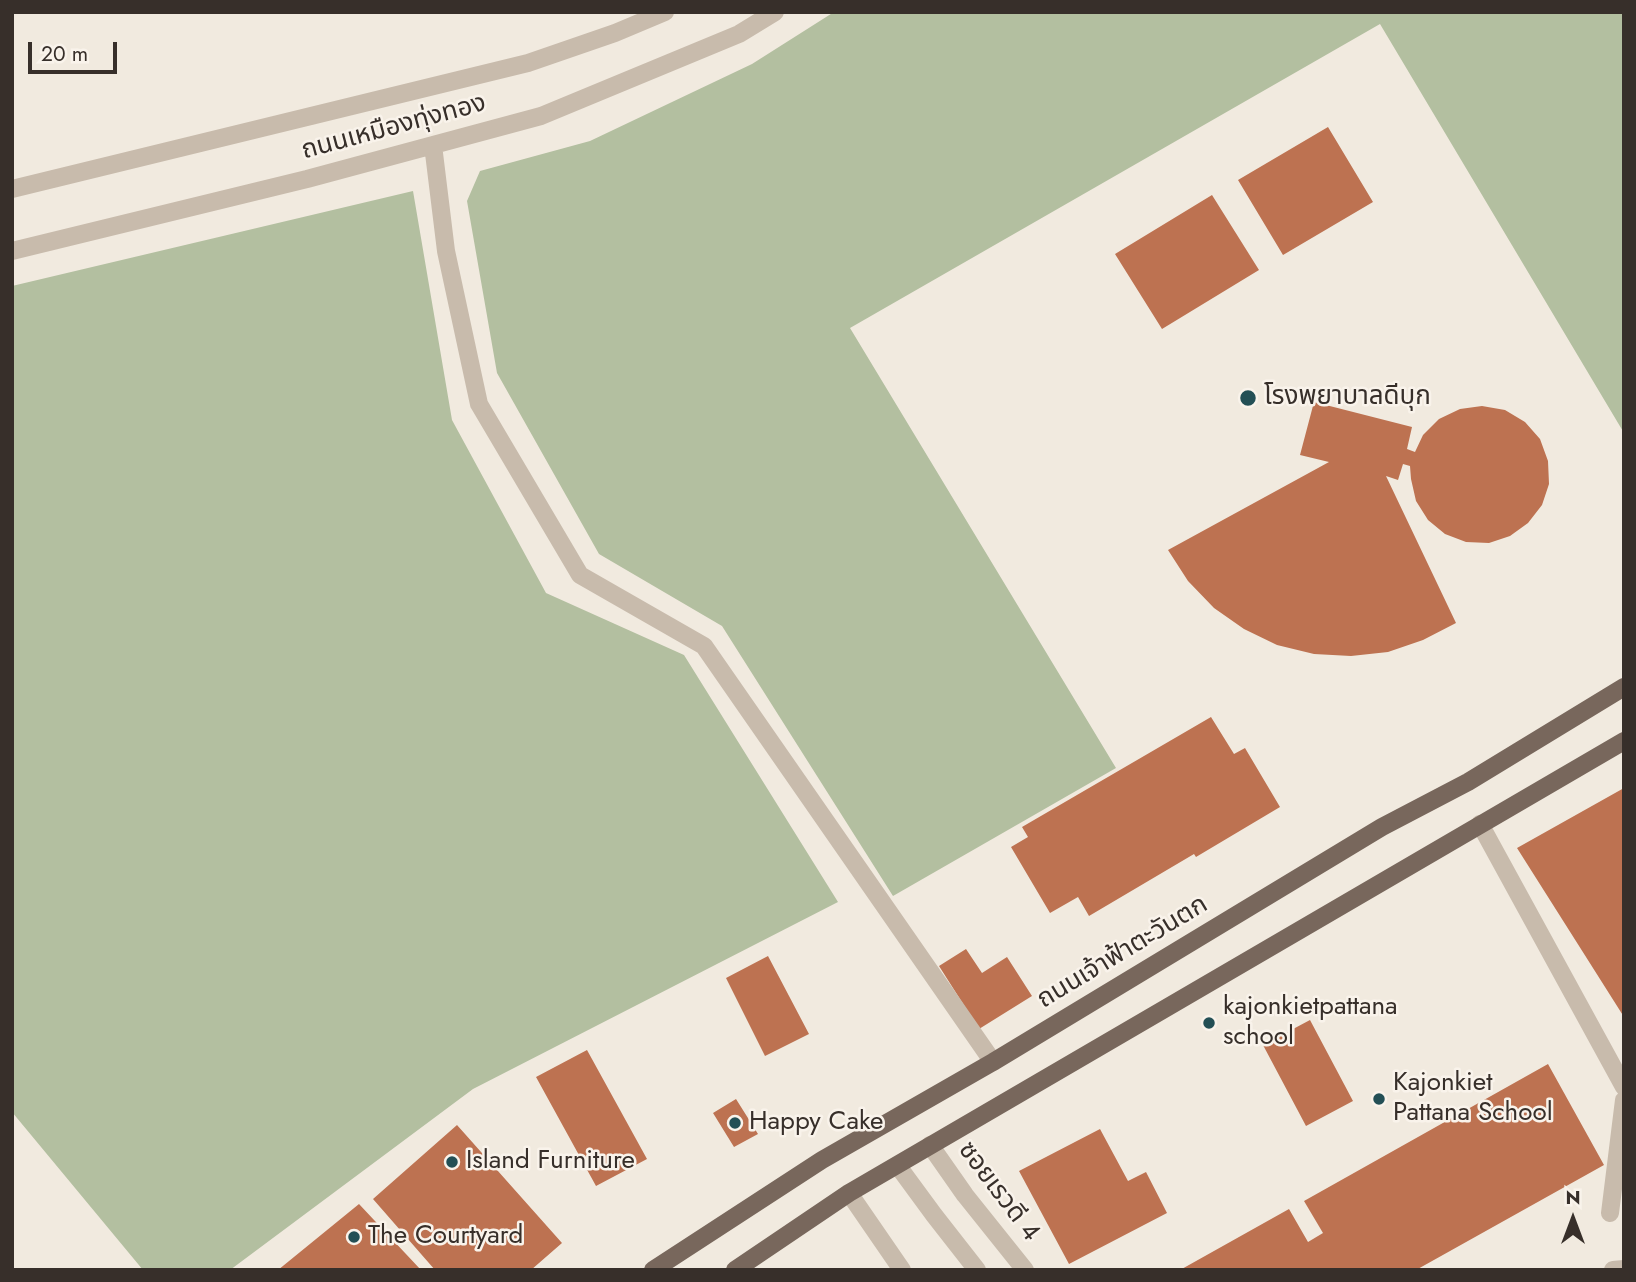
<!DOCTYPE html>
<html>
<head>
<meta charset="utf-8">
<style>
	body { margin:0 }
	#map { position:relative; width:1636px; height:1282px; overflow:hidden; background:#f1eadf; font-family:Jost,sans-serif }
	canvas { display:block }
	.frame { position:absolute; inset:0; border:14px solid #372f2a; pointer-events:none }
	.north { position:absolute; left:1538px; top:1184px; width:70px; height:70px; -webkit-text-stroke:5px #f9f3eb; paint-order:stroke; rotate:0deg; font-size:19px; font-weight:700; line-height:28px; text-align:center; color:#372f2a }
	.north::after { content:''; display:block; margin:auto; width:24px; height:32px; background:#372f2a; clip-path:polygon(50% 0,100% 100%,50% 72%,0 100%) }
	.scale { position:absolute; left:28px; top:42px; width:89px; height:32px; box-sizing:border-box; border:4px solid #372f2a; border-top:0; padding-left:9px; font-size:21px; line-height:24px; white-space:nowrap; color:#372f2a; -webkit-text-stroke:5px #f9f3eb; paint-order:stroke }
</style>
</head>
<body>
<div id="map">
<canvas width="1636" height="1282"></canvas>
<div class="frame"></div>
<div class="north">N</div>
<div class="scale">20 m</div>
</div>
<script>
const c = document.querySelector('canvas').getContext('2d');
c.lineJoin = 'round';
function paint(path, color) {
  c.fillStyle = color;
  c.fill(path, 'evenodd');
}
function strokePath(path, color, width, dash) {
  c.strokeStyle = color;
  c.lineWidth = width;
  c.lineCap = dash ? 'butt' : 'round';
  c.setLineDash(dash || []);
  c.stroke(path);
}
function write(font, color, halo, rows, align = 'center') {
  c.font = font + ' Jost,"Noto Sans Thai",sans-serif';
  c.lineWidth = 5;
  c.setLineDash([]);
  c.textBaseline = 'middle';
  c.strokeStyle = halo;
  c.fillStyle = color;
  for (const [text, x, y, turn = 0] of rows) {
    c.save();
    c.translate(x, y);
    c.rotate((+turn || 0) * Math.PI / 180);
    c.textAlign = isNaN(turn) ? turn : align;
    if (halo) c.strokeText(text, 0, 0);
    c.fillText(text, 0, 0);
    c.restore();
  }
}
const green = new Path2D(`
	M834 12H1624V433L1380 24 850 328 1116 768 893 896 722 626 599 554 497 373 467 201 480 171 590 141 752 64Z
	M413 191 452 420 546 593 684 655 838 902 473 1089 230 1270H143L12 1112V286Z`);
const building = new Path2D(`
	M1328 127 1373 202 1283 255 1238 180Z
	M1212 195 1259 270 1162 329 1115 254Z
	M1314 402 1412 427 1407 449 1415 452 1423 435 1439 419 1460 409 1482 406 1505 410 1525 422 1540 439 1548 461 1549 484 1542 505 1528 523 1510 536 1489 543 1466 542 1445 534 1428 520 1416 501 1411 479 1410 466 1403 464 1398 480 1386 476 1456 623 1423 640 1388 652 1351 656 1314 654 1277 645 1244 629 1214 608 1188 581 1168 550 1329 462 1300 455Z
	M1211 717 1234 754 1245 748 1280 807 1196 857 1194 854 1089 916 1078 897 1050 913 1011 847 1028 837 1022 827Z
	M1624 788V1017L1517 848Z
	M966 949 982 973 1007 957 1032 996 979 1029 939 966Z
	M768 956 809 1034 765 1056 726 978Z
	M1310 1020 1353 1101 1306 1126 1263 1045Z
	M587 1050 647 1159 596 1186 536 1077Z
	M1548 1064 1604 1165 1416 1270H1180L1289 1209 1308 1242 1323 1233 1304 1201Z
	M736 1099 758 1134 734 1147 713 1113Z
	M457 1125 562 1243 531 1270H435L373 1199Z
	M1100 1129 1128 1181 1146 1172 1167 1213 1069 1264 1019 1171Z
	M359 1204 421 1270H278Z`);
const minor = new Path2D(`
	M433 145 446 251 479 404 580 575 704 646 993 1062
	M12 189 528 63 615 33 665 12
	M12 251 307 179 541 116 739 34 775 12
	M1480 824 1624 1087
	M930 1145 965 1195 1025 1270
	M898 1166 934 1215 977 1270
	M849 1193 902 1270
	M1610 1213 1624 1100
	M1613 1270 1624 1269`);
const major = new Path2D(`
	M653 1270 822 1160 993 1062 1382 827 1468 782 1624 687
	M735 1270 849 1193 1624 741`);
const markers = [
	[1248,398,9,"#234f55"],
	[1209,1023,7,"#234f55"],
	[1379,1099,7,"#234f55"],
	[735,1123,7,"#234f55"],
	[452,1162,7,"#234f55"],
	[354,1237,7,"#234f55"]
];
const streetNames = [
	["ถนนเหมืองทุ่งทอง",394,128,-15],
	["ถนนเจ้าฟ้าตะวันตก",1123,953,-31],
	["ซอยเรวดี 4",998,1192,53]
];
const poiNames = [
	["โรงพยาบาลดีบุก",1264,398],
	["kajonkietpattana",1223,1008],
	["school",1223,1038],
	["Kajonkiet",1393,1084],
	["Pattana School",1393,1114],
	["Happy Cake",749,1123],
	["Island Furniture",466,1162],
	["The Courtyard",368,1237]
];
paint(green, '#b3bfa0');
paint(building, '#bd7251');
strokePath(minor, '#c8bbac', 18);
strokePath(major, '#78675c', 18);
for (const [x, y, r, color] of markers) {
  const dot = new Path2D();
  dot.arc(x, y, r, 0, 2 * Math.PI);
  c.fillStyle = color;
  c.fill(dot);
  strokePath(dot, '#f9f3eb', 2.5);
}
write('26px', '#372f2a', '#f9f3eb', streetNames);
write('26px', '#372f2a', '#f9f3eb', poiNames, 'left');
</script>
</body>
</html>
